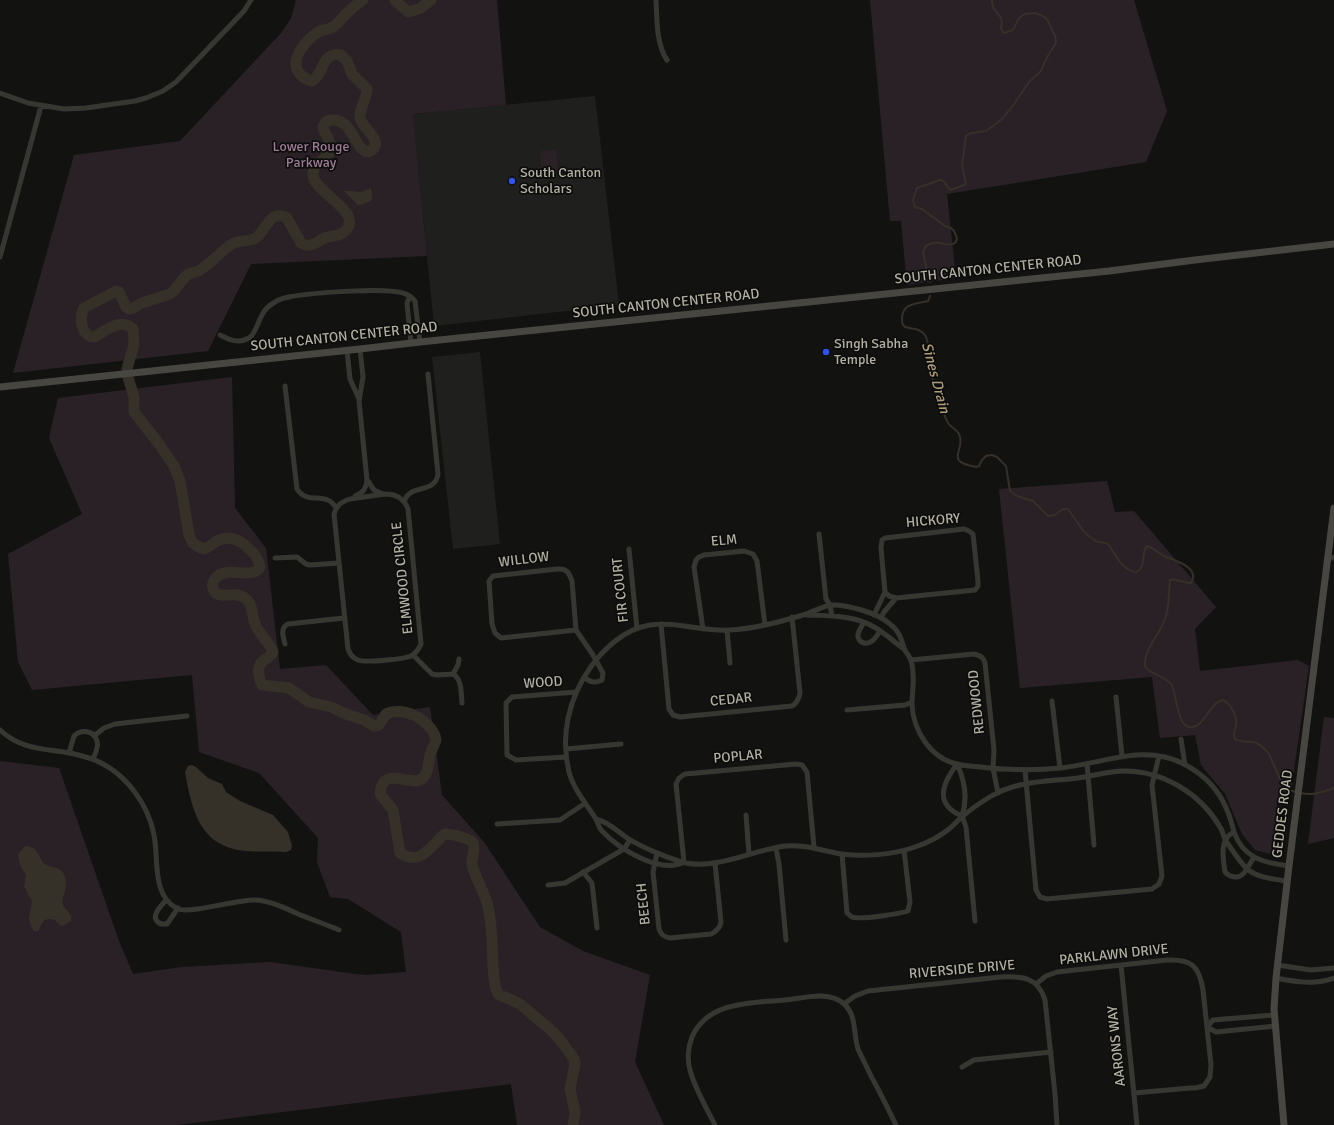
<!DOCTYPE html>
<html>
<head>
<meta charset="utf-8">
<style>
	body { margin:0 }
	canvas { display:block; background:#121211 }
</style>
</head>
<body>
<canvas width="1334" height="1125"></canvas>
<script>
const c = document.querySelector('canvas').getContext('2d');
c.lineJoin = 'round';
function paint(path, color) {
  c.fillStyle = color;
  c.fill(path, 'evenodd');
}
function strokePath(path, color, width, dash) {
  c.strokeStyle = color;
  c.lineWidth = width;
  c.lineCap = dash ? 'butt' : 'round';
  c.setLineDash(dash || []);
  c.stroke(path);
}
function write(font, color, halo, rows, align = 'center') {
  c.font = font + ' Signika,sans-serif';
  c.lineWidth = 3.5;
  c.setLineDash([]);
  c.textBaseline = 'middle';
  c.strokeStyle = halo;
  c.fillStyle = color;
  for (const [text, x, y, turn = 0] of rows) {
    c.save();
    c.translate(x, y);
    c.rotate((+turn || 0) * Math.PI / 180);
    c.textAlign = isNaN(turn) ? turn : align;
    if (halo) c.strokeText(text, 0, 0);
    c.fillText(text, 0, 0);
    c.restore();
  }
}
const built = new Path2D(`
	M595 96 619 305 434 326 413 114Z
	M480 352 500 544 453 549 432 357Z`);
const green = new Path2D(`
	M296 0H497L506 105 413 114 427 256 251 264 208 351 13 373 74 155 180 141 282 32 291 18Z
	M870 0H1134L1167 111 1146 162 947 194 956 278 907 285 901 221H890Z
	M556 149 558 171 542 173 540 151Z
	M232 377 235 508 266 548 280 669 326 665 373 715 430 707 442 795 484 842 540 927 583 951 650 975 635 1062 664 1125H517L511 1084 177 1125H0V761L59 768 119 941 133 974 182 967 270 962 355 974 367 975 406 972 401 932 348 899 330 897 317 862 318 838 259 773 199 752 192 675 32 690 18 662 8 554 82 514 49 438 58 398Z
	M1107 481 1115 512 1134 511 1216 607 1195 629 1200 671 1298 660 1309 666 1290 797 1277 799 1275 855 1255 850 1242 834 1225 794 1201 765 1195 735 1160 738 1152 677 1020 688 999 489Z
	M1324 717 1334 718V838L1308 844Z`);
const water = new Path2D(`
	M371 188 372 196 371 201 363 204 358 205 344 191C357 190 357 195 371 188Z
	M192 765 196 767 208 778 222 784 226 792 240 801 273 815 288 832 292 846 291 850 286 852C273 851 259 852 246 851 200 847 192 811 185 772L188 766Z
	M25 846C37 846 38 855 44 864 48 866 54 867 59 869 62 871 64 873 65 877 69 889 60 898 63 905 65 911 73 912 71 921L63 926 59 925 55 920 50 919 44 920 38 931H34C25 918 31 914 32 901 28 896 28 891 24 887L26 874C20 868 19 862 18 854Z`);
const stream = new Path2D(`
	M930 282 923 253 925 247C937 236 947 250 956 242L957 238 954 231 951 228 945 226 922 209 915 207 913 200 917 188 940 180 944 181 948 188 951 190 966 184 962 165 966 136 971 133 986 131 1002 119 1014 104 1029 82 1041 71 1046 59 1056 43 1055 36 1047 19 1043 16 1035 13 1025 14 1019 18 1013 30 1004 33 1001 29C1003 18 1001 18 995 10 993 8 992 3 992 0
	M930 296 928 301C916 304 902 303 902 319 902 323 902 324 905 327 912 329 920 328 925 335 930 342 930 367 932 377 934 387 940 396 943 406 944 411 944 416 947 421 949 427 956 428 959 434 967 450 942 461 976 467L979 466 982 460 986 456 992 455 997 457 1006 466 1010 491 1017 496 1033 501 1048 516 1055 515 1063 509H1068C1076 519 1083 535 1096 541 1100 543 1104 542 1108 544 1115 554 1123 572 1137 572 1147 566 1140 554 1147 546 1154 548 1158 553 1164 556 1173 560 1201 567 1191 583 1183 584 1176 577 1170 580 1168 595 1170 610 1163 624 1157 637 1143 652 1145 667 1152 675 1165 676 1171 684 1178 694 1176 735 1196 726 1206 721 1209 705 1222 700 1230 702 1237 716 1236 724 1236 730 1232 733 1235 739 1242 743 1247 741 1254 742 1260 744 1265 749 1269 754L1284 788 1288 790 1296 792
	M1301 793C1314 796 1322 792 1334 788`);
const river = new Path2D(`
	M363 0C357 4 351 9 346 14 342 18 338 24 333 27 328 30 323 29 318 32 306 40 287 61 301 75 304 78 307 80 312 81 324 75 321 51 341 55L347 61 352 74 367 89C367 99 359 108 360 118 362 129 387 142 369 152 366 152 364 151 361 148 353 139 348 118 332 120 327 120 324 123 323 128 325 134 331 141 331 148 330 160 312 161 313 175 314 193 363 211 346 230 340 238 328 234 321 240 315 244 308 248 301 243L287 218C270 209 267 229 257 237 251 242 241 240 234 243 221 250 212 263 200 270 196 273 190 272 186 276 180 281 177 289 170 294L142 303 133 308 129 309 126 307 119 292 116 291 84 308C79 317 81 337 94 337 105 331 122 317 133 329L134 344 127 369V374L134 397V412L159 444 174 466 180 481 189 535 193 543 201 548 204 549C211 547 215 540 223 539 238 535 258 553 260 567 253 581 225 564 215 579 210 586 213 594 221 595 230 596 237 592 245 598 254 604 251 617 256 626 260 635 269 642 273 652 271 657 267 657 263 661 256 667 259 678 262 685L289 688 309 702 331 707 346 714 364 720 374 726 379 725 386 714C403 705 433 721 436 740 434 745 432 750 430 755 428 763 429 772 423 778 413 789 382 763 380 794L393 810 400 853C419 866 430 848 442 836L445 834C451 834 470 838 473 843 476 850 471 858 472 864 475 879 485 892 488 907 494 933 491 960 495 986L498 994 520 1004 553 1032 561 1041 574 1059 575 1064 570 1089 575 1112 573 1125
	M395 0 408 12 419 9 431 0`);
const street = new Path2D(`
	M656 0C657 18 656 44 667 60
	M0 93 28 103 64 109 86 108 135 101 146 98 163 91 176 82 244 11 251 0
	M0 257 41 106
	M410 296 407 303 411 343
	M220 335C230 340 238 344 249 338 258 333 258 312 272 304 277 300 283 298 289 297 309 293 393 286 408 295 411 296 413 299 415 301L420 342
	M347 350 350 379 359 399
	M285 386 297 489C308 506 326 490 336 508
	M368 481 374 490 383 494
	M385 494C396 494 404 498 408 509L421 644C419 649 416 653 411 656 404 659 364 663 358 660 352 658 350 654 348 649L334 514C337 505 341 502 350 499Z
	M355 496C363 493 366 489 367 480L359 401 363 377 360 349
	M404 502C409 483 435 495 438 474L428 374
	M819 534 826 599 830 605 832 616
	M629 549 637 629
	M275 558 297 557 306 564 310 565 339 563
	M1328 559 1334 557
	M807 615C829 616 854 615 874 627 885 633 894 642 904 649
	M874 615 885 592
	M881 618 884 612 896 598 975 590 978 586V581L973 534 969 531 964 529 885 538 882 540 881 548 885 592 889 596 896 598
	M864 622C862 626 859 630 858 634 857 642 866 646 872 641 875 639 878 634 880 631
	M661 624 669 709 673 715 680 717 792 706C797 703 799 699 800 693L792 617
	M703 629 694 567 696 560 699 557 704 555 744 551 753 554 757 561 765 625
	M576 630 501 638 495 633 492 624 489 581 493 576 557 569C567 568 569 573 572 581L576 630 593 655 603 673 602 680C594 684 590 682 584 677
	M727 630 730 663
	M285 644C283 636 280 628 288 624L344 618
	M413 655 432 674 437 675 453 674
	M911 660 974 654C980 655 984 658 985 663L994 750 993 768 998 793
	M453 674C462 679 461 693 462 703
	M453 674 458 665 459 659
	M1116 697 1122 756
	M1052 701 1060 768
	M847 710 905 705 912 702
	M0 730C26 754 52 747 82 756 103 761 121 774 134 791 144 804 151 819 154 835 159 859 151 896 178 909 192 914 237 899 256 900 270 901 283 907 296 913 310 919 325 924 339 930
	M94 736 104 728 115 724 187 716
	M1181 739 1185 765
	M566 749 621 744
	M69 753 74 736C81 729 94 730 97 741 99 747 95 754 93 759
	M566 757 516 760 507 755 506 703 512 697 576 692
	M957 764C942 784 934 804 962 816
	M957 764C965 781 968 798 962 816
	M1087 764 1094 845
	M1025 770 1036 890 1040 897 1047 899 1152 889 1159 884 1162 876 1152 785 1159 756
	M746 815 749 854
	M962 816 966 827 975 921
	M596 819C609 822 618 832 629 839 643 848 670 859 686 863 718 869 753 850 785 846 805 844 822 851 842 854 864 857 893 855 915 847 927 843 939 837 949 829 954 825 958 820 963 816 971 809 980 803 988 798 1017 780 1046 782 1078 778 1093 776 1108 771 1124 771 1163 771 1200 793 1220 827 1223 831 1223 836 1226 841 1230 847 1242 864 1247 869 1258 878 1274 879 1287 881
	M497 824 560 820 584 804
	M1234 832C1219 839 1223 858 1225 872 1229 877 1238 879 1243 874 1245 873 1252 860 1254 857
	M776 848 779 864 786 940
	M657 853 653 872 659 929C661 935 664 937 670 938L711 934C717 931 720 928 721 922L715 863
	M842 854 847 913C849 914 850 916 852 917 860 920 899 914 908 911L910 902 904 850
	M684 862C660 875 618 848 602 831 598 827 598 821 594 816 585 802 573 788 569 772 560 735 569 698 590 668 604 648 625 629 650 625 677 621 703 632 730 630 754 629 780 622 803 615 813 612 821 607 830 605 846 604 878 613 890 624 899 631 901 638 904 648 906 654 907 652 910 658 912 663 913 669 913 675 914 685 912 694 912 704 913 730 930 758 957 764 964 766 972 766 980 767 1007 770 1033 771 1060 768 1104 764 1142 743 1184 764 1203 774 1219 790 1227 810 1230 817 1232 824 1234 832 1243 858 1264 863 1289 866
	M684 862 676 784 679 778 685 774 796 764 802 765 807 772 814 847
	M583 872 592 883 597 928
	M548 885 565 883 624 849 630 840
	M166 900C162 905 150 916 158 922 160 925 164 924 167 924L178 908
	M1121 965 1137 1125
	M1277 965 1311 970 1334 968
	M1276 978C1296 982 1315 985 1334 978
	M1036 984 1046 976 1057 972 1167 960C1192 959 1199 966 1203 990L1211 1065 1210 1077 1204 1086 1195 1088H1190L1134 1093
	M844 1004 855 996 868 991 1001 977C1022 976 1038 977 1045 1000L1055 1094 1057 1125
	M1274 1015 1213 1020 1207 1027 1216 1032 1276 1026
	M962 1067 974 1060 1051 1052
	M715 1125C706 1107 695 1089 690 1070 687 1060 688 1047 692 1037 708 1001 752 1003 785 1000 803 998 829 990 844 1004 857 1015 853 1034 858 1049 862 1058 867 1067 871 1076 880 1092 888 1109 896 1125`);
const secondary = new Path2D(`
	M0 387 360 349 420 342 1109 271 1195 260 1334 244
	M1284 1125 1274 1009 1276 978 1289 866 1334 508`);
const markers = [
	[512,181,4,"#3052eb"],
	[826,352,4,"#3052eb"]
];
const parkNames = [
	["Lower Rouge",311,147],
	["Parkway",311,163]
];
const poiNames = [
	["South Canton",520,173],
	["Scholars",520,189],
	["Singh Sabha",834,344],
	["Temple",834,360]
];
const streetNames = [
	["SOUTH CANTON CENTER ROAD",988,270,-6],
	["SOUTH CANTON CENTER ROAD",666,304,-6],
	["SOUTH CANTON CENTER ROAD",344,337,-6],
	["HICKORY",933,521,-5],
	["ELM",724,541,-5],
	["WILLOW",524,560,-7],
	["ELMWOOD CIRCLE",403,578,-96],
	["FIR COURT",621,590,-96],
	["WOOD",543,683,-4],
	["CEDAR",731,700,-6],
	["REDWOOD",977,702,-96],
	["POPLAR",738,757,-5],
	["GEDDES ROAD",1283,814,-83],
	["BEECH",644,904,-96],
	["PARKLAWN DRIVE",1114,955,-6],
	["RIVERSIDE DRIVE",962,970,-5],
	["AARONS WAY",1117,1046,-96]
];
const waterNames = [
	["Sines Drain",935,378,75]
];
paint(built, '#1f1f1d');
paint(green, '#2a2127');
paint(water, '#353028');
strokePath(stream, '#353028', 2);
strokePath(river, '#353028', 11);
strokePath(street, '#373732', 5);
strokePath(secondary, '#474640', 7);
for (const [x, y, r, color] of markers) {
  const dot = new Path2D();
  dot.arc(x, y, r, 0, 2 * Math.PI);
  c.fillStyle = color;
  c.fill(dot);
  strokePath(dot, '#0d0d0c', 1.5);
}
write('14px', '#9d7a95', '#0d0d0c', parkNames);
write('14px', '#b2b0a2', '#0d0d0c', poiNames, 'left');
write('14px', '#b2b0a2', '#0d0d0c', streetNames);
write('italic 15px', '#ad9a7a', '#0d0d0c', waterNames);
</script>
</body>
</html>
